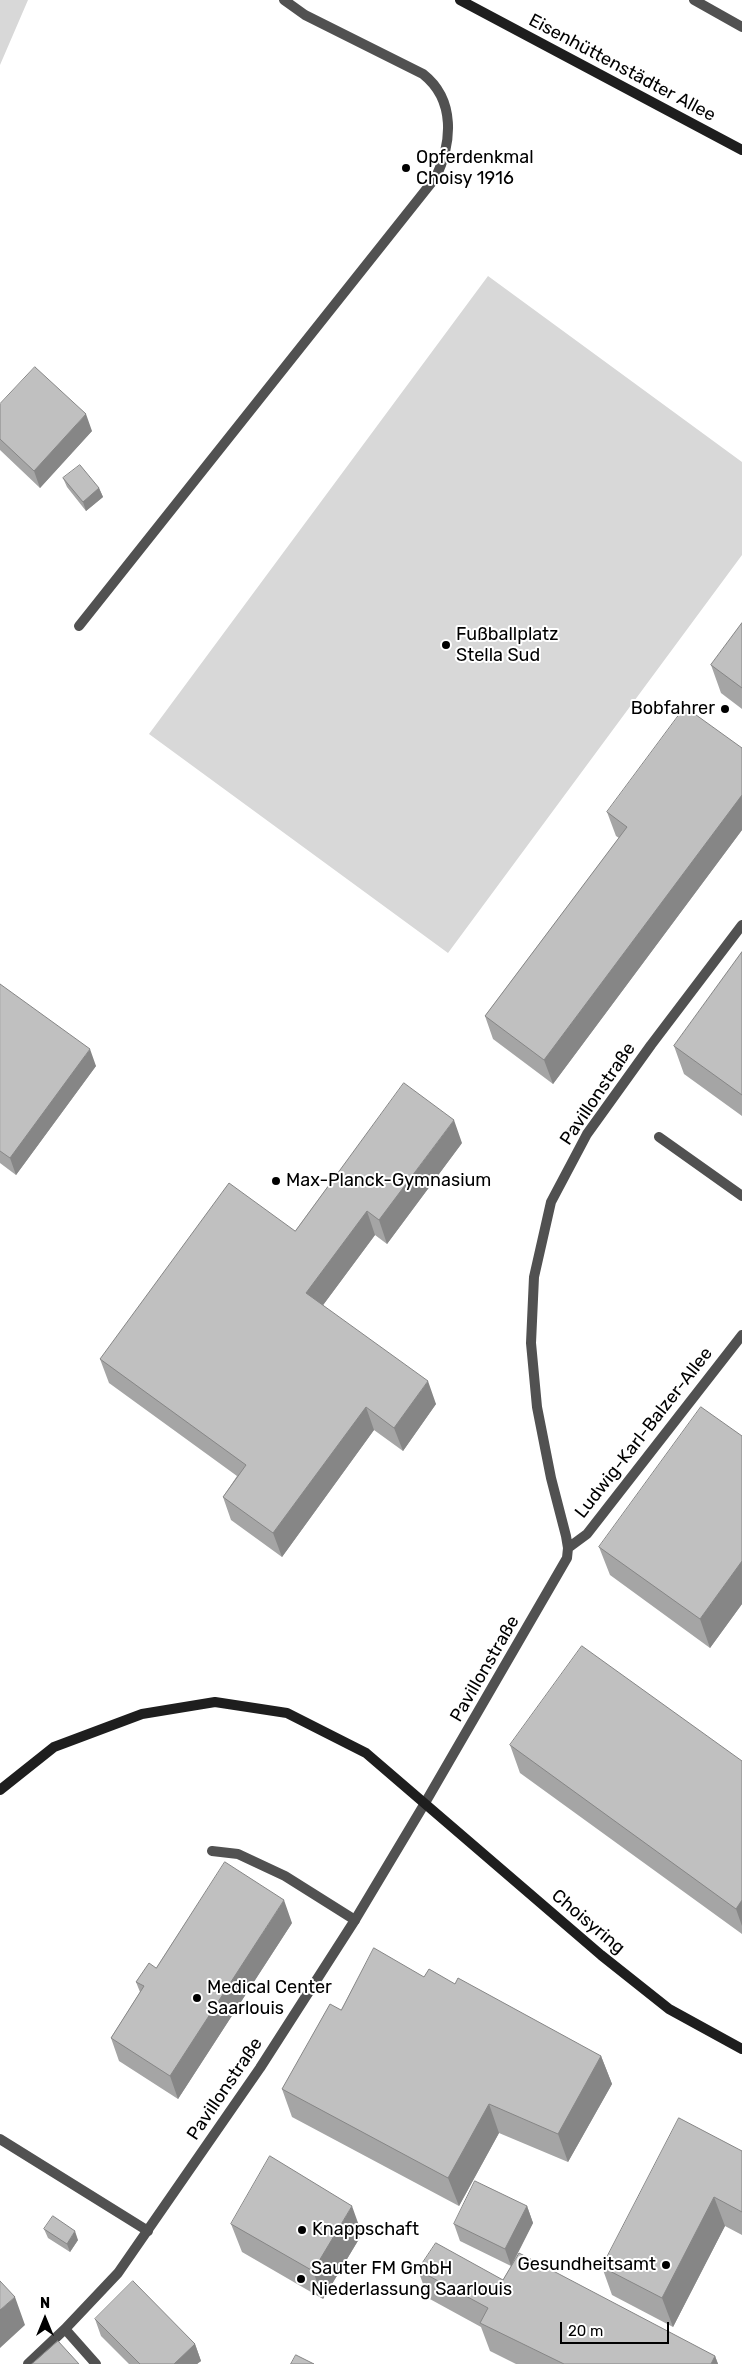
<!DOCTYPE html>
<html>
<head>
<meta charset="utf-8">
<style>
	body { margin:0 }
	#map { position:relative; width:742px; height:2364px; overflow:hidden; background:#fff; font-family:Rubik,sans-serif }
	canvas { display:block }
	.north { position:absolute; left:20px; top:2294px; width:50px; height:50px; -webkit-text-stroke:4px #fff; paint-order:stroke; rotate:0deg; font-size:14px; font-weight:700; line-height:20px; text-align:center; color:#000 }
	.north::after { content:''; display:block; margin:auto; width:18px; height:22px; background:#000; clip-path:polygon(50% 0,100% 100%,50% 72%,0 100%) }
	.scale { position:absolute; left:560px; top:2322px; width:109px; height:22px; box-sizing:border-box; border:2px solid #000; border-top:0; padding-left:6px; font-size:15px; line-height:18px; white-space:nowrap; color:#000; -webkit-text-stroke:4px #fff; paint-order:stroke }
</style>
</head>
<body>
<div id="map">
<canvas width="742" height="2364"></canvas>
<div class="north">N</div>
<div class="scale">20 m</div>
</div>
<script>
const c = document.querySelector('canvas').getContext('2d');
c.lineJoin = 'round';
function paint(path, color) {
  c.fillStyle = color;
  c.fill(path, 'evenodd');
}
function strokePath(path, color, width, dash) {
  c.strokeStyle = color;
  c.lineWidth = width;
  c.lineCap = dash ? 'butt' : 'round';
  c.setLineDash(dash || []);
  c.stroke(path);
}
function write(font, color, halo, rows, align = 'center') {
  c.font = font + ' Rubik,sans-serif';
  c.lineWidth = 4;
  c.setLineDash([]);
  c.textBaseline = 'middle';
  c.strokeStyle = halo;
  c.fillStyle = color;
  for (const [text, x, y, turn = 0] of rows) {
    c.save();
    c.translate(x, y);
    c.rotate((+turn || 0) * Math.PI / 180);
    c.textAlign = isNaN(turn) ? turn : align;
    if (halo) c.strokeText(text, 0, 0);
    c.fillText(text, 0, 0);
    c.restore();
  }
}
const green = new Path2D(`
	M0 0H28L0 65Z
	M488 276 742 462V555L448 953 149 734Z`);
const lane = new Path2D(`
	M694 0 742 27
	M79 626 436 177C452 143 456 100 423 74L305 15 284 0
	M659 1137 742 1196
	M212 1851 238 1854 285 1876 355 1920
	M0 2139 148 2231`);
const street = new Path2D(`
	M568 1548 587 1534 742 1335
	M65 2329 96 2364
	M28 2364 65 2329 118 2273 260 2068 355 1920 425 1803 567 1558 568 1548 566 1536 551 1478 537 1407 531 1343 534 1277 551 1202 587 1134 651 1045 742 925`);
const secondary = new Path2D(`
	M460 0 742 150
	M0 1790 54 1747 142 1714 215 1702 287 1713 366 1753 601 1955 669 2009 742 2049`);
const wall = new Path2D(`
	M0 404 92 431 40 488 0 450Z
	M63 478 99 488 103 497 86 511 67 487Z
	M742 623V709L721 693 711 665Z
	M742 748V830L553 1084 493 1039 485 1016 619 838 616 836 607 812Z
	M742 952V1116L684 1074 674 1046Z
	M0 984 96 1066 16 1175 0 1163Z
	M462 1143 387 1244 375 1235 323 1305 436 1404 403 1451 374 1430 282 1557 231 1520 223 1497 237 1476 109 1383 100 1359Z
	M742 1436V1604L710 1648 610 1575 599 1547Z
	M510 1745 742 1761V1934L520 1773Z
	M292 1923 178 2099 119 2061 111 2038 140 1992 136 1982Z
	M424 1977 455 1984 601 2056 612 2084 568 2162 499 2133 459 2206 292 2117 282 2089 341 2010Z
	M742 2151V2235L725 2226 673 2327 612 2295 602 2267Z
	M527 2206 533 2223 513 2263 715 2356 718 2364H516L490 2351 481 2327 428 2298 418 2270 503 2280 511 2266 460 2241 454 2224Z
	M231 2224 362 2234 323 2299 242 2252Z
	M44 2229 78 2240 70 2252 48 2238Z
	M95 2319 195 2344 201 2361 197 2364H129L101 2336Z`);
const shadedWall = new Path2D(`
	M86 414 92 431 40 488 34 471Z
	M99 488 103 497 86 511 83 502Z
	M742 795V830L553 1084 544 1060Z
	M90 1049 96 1066 16 1175 10 1158Z
	M454 1120 462 1143 387 1244 379 1220Z
	M367 1211 375 1235 315 1316 306 1293Z
	M428 1381 436 1404 403 1451 394 1428Z
	M366 1407 374 1430 282 1557 273 1533Z
	M742 1561V1604L710 1648 700 1619Z
	M284 1900 292 1923 178 2099 170 2076Z
	M742 1900V1926L736 1909Z
	M601 2056 612 2084 568 2162 558 2134Z
	M489 2104 499 2133 459 2206 448 2178Z
	M714 2197 725 2226 673 2327 662 2298Z
	M352 2206 362 2234 323 2299 313 2271Z
	M527 2206 533 2223 511 2266 505 2249Z
	M75 2231 78 2240 70 2252 67 2244Z
	M15 2297 25 2325 0 2348V2310Z
	M195 2344 201 2361 197 2364H174Z
	M715 2356 718 2364H711Z`);
const building = new Path2D(`
	M35 367 86 414 34 471 0 439V404Z
	M80 465 99 488 83 502 63 478Z
	M742 623V688L711 665Z
	M685 707 742 748V795L544 1060 485 1016 627 827 607 812Z
	M742 952V1095L674 1046Z
	M0 984 90 1049 10 1158 0 1151Z
	M404 1083 454 1120 379 1220 367 1211 306 1293 428 1381 394 1428 366 1407 273 1533 223 1497 246 1465 100 1359 229 1183 295 1231Z
	M701 1407 742 1436V1561L700 1619 599 1547Z
	M582 1646 742 1761V1900L736 1909 510 1745Z
	M225 1862 284 1900 170 2076 111 2038 144 1986 136 1982 149 1963 156 1968Z
	M374 1948 424 1977 429 1969 455 1984 458 1978 601 2056 558 2134 489 2104 448 2178 282 2089 330 2004 341 2010Z
	M679 2118 742 2151V2212L714 2197 662 2298 602 2267Z
	M270 2156 352 2206 313 2271 231 2224Z
	M475 2181 527 2206 505 2249 454 2224Z
	M53 2216 75 2231 67 2244 44 2229Z
	M436 2243 503 2280 519 2253 715 2356 711 2364H564L480 2323 488 2308 418 2270Z
	M0 2281 15 2297 0 2310Z
	M133 2281 195 2344 174 2364H140L95 2319Z
	M58 2341 79 2364H32Z
	M296 2355 314 2364H291Z`);
const markers = [
	[406,168,5,"#000"],
	[446,645,5,"#000"],
	[725,709,5,"#000"],
	[276,1181,5,"#000"],
	[197,1998,5,"#000"],
	[302,2230,5,"#000"],
	[666,2265,5,"#000"],
	[301,2279,5,"#000"]
];
const streetNames = [
	["Eisenhüttenstädter Allee",622,68,28],
	["Pavillonstraße",598,1094,-56],
	["Ludwig-Karl-Balzer-Allee",644,1433,-52],
	["Pavillonstraße",485,1669,-60],
	["Choisyring",588,1922,40],
	["Pavillonstraße",225,2089,-56]
];
const poiNames = [
	["Opferdenkmal",416,158],
	["Choisy 1916",416,179],
	["Fußballplatz",456,635],
	["Stella Sud",456,656],
	["Bobfahrer",715,709,"right"],
	["Max-Planck-Gymnasium",286,1181],
	["Medical Center",207,1988],
	["Saarlouis",207,2009],
	["Knappschaft",312,2230],
	["Gesundheitsamt",656,2265,"right"],
	["Sauter FM GmbH",311,2269],
	["Niederlassung Saarlouis",311,2290]
];
paint(green, '#d8d8d8');
strokePath(lane, '#515151', 10);
strokePath(street, '#515151', 10);
strokePath(secondary, '#1e1e1e', 10);
paint(wall, '#a5a5a5');
paint(shadedWall, '#868686');
paint(building, '#c0c0c0');
strokePath(building, '#868686', 1);
for (const [x, y, r, color] of markers) {
  const dot = new Path2D();
  dot.arc(x, y, r, 0, 2 * Math.PI);
  c.fillStyle = color;
  c.fill(dot);
  strokePath(dot, '#fff', 2);
}
write('18px', '#000', '#fff', streetNames);
write('18px', '#000', '#fff', poiNames, 'left');
</script>
</body>
</html>
